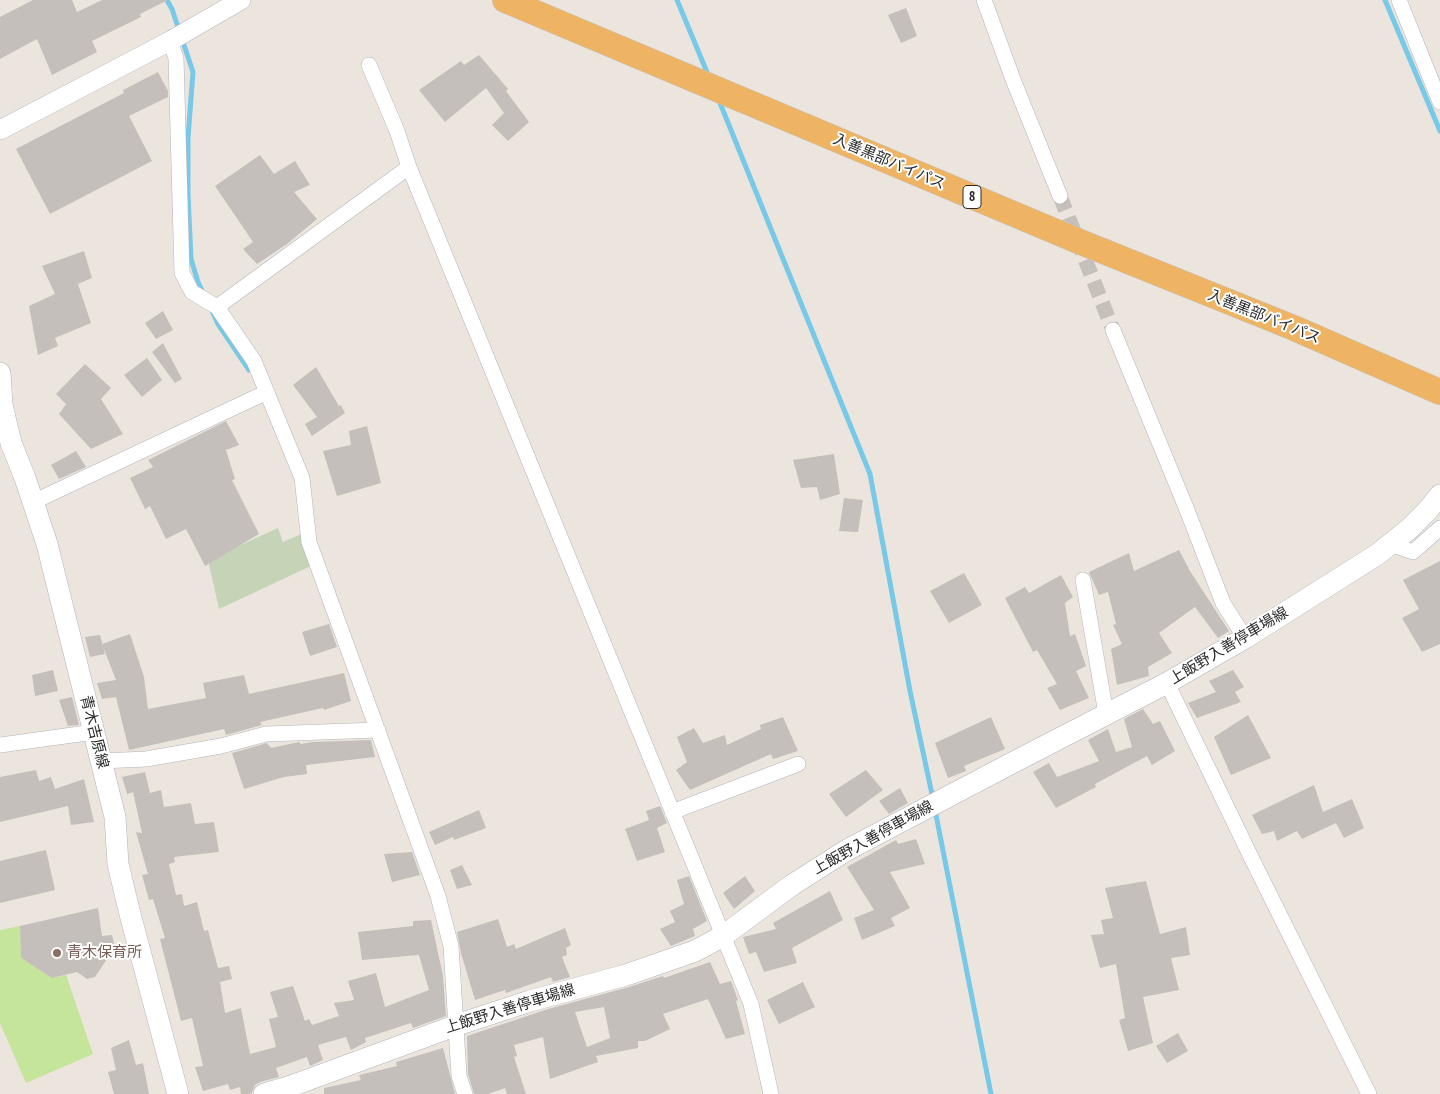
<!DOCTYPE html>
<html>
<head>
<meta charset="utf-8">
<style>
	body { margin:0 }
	canvas { display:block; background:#ece5dd }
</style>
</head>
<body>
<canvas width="1440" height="1094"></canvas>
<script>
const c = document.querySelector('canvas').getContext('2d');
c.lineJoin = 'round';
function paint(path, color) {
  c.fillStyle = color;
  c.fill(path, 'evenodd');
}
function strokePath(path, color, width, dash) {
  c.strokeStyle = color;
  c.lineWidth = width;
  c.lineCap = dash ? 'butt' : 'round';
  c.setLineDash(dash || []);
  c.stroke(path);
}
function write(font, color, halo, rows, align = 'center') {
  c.font = font + ' "PT Sans Narrow","Noto Sans JP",sans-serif';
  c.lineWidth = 4;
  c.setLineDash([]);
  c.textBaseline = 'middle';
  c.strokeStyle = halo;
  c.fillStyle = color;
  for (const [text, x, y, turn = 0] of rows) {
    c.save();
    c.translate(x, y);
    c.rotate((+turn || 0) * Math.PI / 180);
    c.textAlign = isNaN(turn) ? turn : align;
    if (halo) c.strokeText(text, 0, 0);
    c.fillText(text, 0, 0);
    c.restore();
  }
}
const cemetery = new Path2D(`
	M278 528 283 542 301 534 311 566 219 609 208 560Z`);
const pitch = new Path2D(`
	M20 926 21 958 52 978 66 975 93 1054 26 1083 0 1023V930Z`);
const stream = new Path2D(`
	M167 0 172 9 193 72 188 138V195L191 259 198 282 204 295
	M677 0 709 77
	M1385 0 1440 131
	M718 98 870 474 910 691 933 799
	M212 311 218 324 249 370
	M935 810 991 1094`);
const building = new Path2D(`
	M33 0H72L77 12 102 0H168L140 14 141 17 92 41 97 52 52 75 37 39 0 59V17Z
	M906 8 917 36 901 43 888 15Z
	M479 55 508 89 506 91 529 122 508 141 492 125 504 113 486 88 445 122 419 90 461 61 464 65Z
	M158 72 168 91V97L129 116 152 161 50 214 16 149 124 93 123 90Z
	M260 155 274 174 295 161 310 185 294 192 317 219 287 244 257 264 243 249 253 242 215 186Z
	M84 251 92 278 78 284 91 323 55 338 58 346 38 355 29 306 55 294 42 266Z
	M163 311 173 330 156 339 145 323Z
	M163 343 182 379 175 383 152 352Z
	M147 358 162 380 142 397 124 375Z
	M85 364 111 388 101 399 123 434 91 449 59 414 66 404 56 394Z
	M316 367 339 406 341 405 345 413 312 436 305 424 317 417 293 385Z
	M226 421 239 445 226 450 235 479 232 480 259 534 205 566 186 529 166 539 150 506 145 509 130 478 153 467 148 460Z
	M367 426 381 483 337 496 323 451 351 445 349 431Z
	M76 451 86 467 59 479 51 465Z
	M834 454 840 494 820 500 817 487 801 488 793 460Z
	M844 498 863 500 858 532 839 531Z
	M1179 550 1190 571 1229 631 1218 638 1195 607 1159 633 1172 653 1148 667 1149 676 1117 685 1111 649 1122 644 1113 625 1116 624 1108 592 1099 595 1089 572 1129 553 1134 571Z
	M1440 561V644L1422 652 1402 618 1419 609 1403 580Z
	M964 573 982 605 949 623 930 591Z
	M1061 575 1073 597 1065 603 1070 636 1075 634 1086 666 1076 671 1089 698 1060 710 1047 688 1057 684 1037 650 1033 652 1005 598 1025 587 1029 593Z
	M329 624 337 647 310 656 302 632Z
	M130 634 144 677 148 709 206 698 203 683 244 675 249 694 344 673 351 701 324 710 323 708 260 722 262 725 226 735 224 729 129 750 116 697 102 699 97 683 116 680 102 644Z
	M100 635 105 654 90 657 85 637Z
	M53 670 58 691 35 696 32 675Z
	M1233 670 1244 687 1235 692 1241 702 1197 718 1188 703 1216 692 1209 681Z
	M72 697 79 725 68 726 59 700Z
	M1143 709 1153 724 1160 721 1175 751 1152 765 1147 756 1095 784 1096 787 1056 808 1033 772 1049 763 1057 777 1099 761 1088 740 1108 729 1116 752 1132 747 1124 719Z
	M1248 715 1271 758 1231 775 1214 737Z
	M783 717 798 751 773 759 771 754 690 790 676 770 687 762 677 737 694 728 703 743 725 735 727 745 761 729 760 725Z
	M991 717 1005 749 964 766 966 771 948 778 935 743Z
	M371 740 375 757 306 765 307 774 284 777 244 789 232 753 267 743 271 748 299 742 301 744 312 742Z
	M36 770 39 781 51 777 55 789 84 779 94 822 71 825 68 806 0 822V777Z
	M866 770 883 790 846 817 829 794Z
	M145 772 150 793 161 790 164 807 191 803 195 824 214 822 219 852 174 857 175 862 169 864 176 895 182 894 184 906 197 902 204 931 208 930 218 968 229 966 232 979 220 982 225 1013 241 1008 250 1054 276 1047 269 1019 278 1017 270 992 293 986 305 1021 309 1019 312 1025 339 1016 334 1003 354 1000 348 981 376 973 385 1007 429 990 419 955 362 960 358 932 413 926V921L431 920 443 976 446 1016 413 1028 411 1023 365 1038 366 1042 351 1050 346 1037 318 1045 323 1060 310 1066 307 1057 276 1068 279 1077 260 1082 255 1085 252 1093 249 1094H241L240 1087 230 1090 228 1084 203 1091 195 1067 203 1066 192 1018 181 1021 160 939 165 938 153 899 149 900 142 875 148 874 136 832 142 833 133 792 127 794 122 777Z
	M1314 785 1323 812 1352 799 1364 828 1344 838 1336 823 1302 839 1297 831 1277 841 1274 831 1262 834 1252 815Z
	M900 788 908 803 889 814 879 801Z
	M660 806 667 823 657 828 665 852 637 861 625 829 649 820 646 811Z
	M479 810 486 828 454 840 453 837 435 845 429 832Z
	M916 839 925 864 890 872 910 908 891 918 895 926 862 940 854 918 874 910 847 867 896 840 898 844Z
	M46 850 55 890 0 903V861Z
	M412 852 420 875 392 882 384 854Z
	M462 865 472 885 457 889 450 870Z
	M689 876 707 921 693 929 695 936 671 946 660 929 675 922 670 911 684 904 677 880Z
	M745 876 755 891 734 909 723 893Z
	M1146 881 1160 934 1186 927 1190 955 1171 958 1179 990 1143 997 1153 1043 1128 1051 1119 1020 1125 1018 1116 964 1100 968 1091 935 1104 934 1101 920 1113 918 1105 888Z
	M830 891 843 920 792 948 797 963 764 972 756 952 749 954 743 937 776 929 773 923Z
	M98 908 102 936 112 935 115 947 95 977 87 979 77 972 52 978 21 958 20 926Z
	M498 919 507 947 514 944 516 949 565 928 571 945 566 948 567 955 562 957 570 977 553 982 551 977 506 993 505 990 475 1000 461 953 457 932Z
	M710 962 720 984 731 981 738 1000 736 1001 745 1034 726 1039 708 999 663 1014 670 1029 645 1041H638V1048L596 1056 598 1062 550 1079 543 1037 514 1045 517 1056 514 1057 526 1094H507L505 1088 488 1094H474L468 1074 467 1036 548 1009 629 987 663 976 664 978ZM604 1007 610 1038 587 1047 575 1012Z
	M803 982 815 1007 779 1024 767 1000Z
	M1178 1033 1188 1051 1167 1063 1156 1046Z
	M129 1040 136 1065 143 1063 149 1094H114L108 1072 116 1070 111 1048Z
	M443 1048 455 1094H324V1088L361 1080 359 1075 397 1066 396 1062Z`);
const minorTunnel = new Path2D(`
	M1060 196 1113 330`);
const minor = new Path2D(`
	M984 0 1014 82 1060 196
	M1399 0 1440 102
	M170 41 176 58 182 273 192 292 217 307
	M369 65 397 131 409 167 751 1004 771 1094
	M409 167 217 307 254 361 302 478 309 542 438 896 451 946 459 1076 465 1094
	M1113 330 1187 510 1223 603 1245 638
	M33 502 267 392
	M1390 544 1413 552 1440 528
	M1083 580 1106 714
	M1167 683 1250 855 1369 1094
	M0 745 94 732
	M101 761 146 759 221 746 266 734 378 730
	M672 812 798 764`);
const tertiary = new Path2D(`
	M0 130 170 41 241 0`);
const secondary = new Path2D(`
	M0 373 2 405 11 443 25 478 47 544 115 817 118 864 130 914 178 1094
	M264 1094 291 1086 457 1025 530 1001 626 975 695 951 723 936 792 885 847 850 1010 764 1167 683 1245 638 1378 554 1409 529 1428 510 1440 495`);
const trunk = new Path2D(`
	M505 0 1078 241 1294 328 1440 392`);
const markers = [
	[57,953,5,"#8d6e63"]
];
const shields = [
	[972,197,18]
];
const shieldNames = [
	["8",972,197]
];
const streetNames = [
	["入善黒部バイパス",889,162,23],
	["入善黒部バイパス",1264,317,22],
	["上飯野入善停車場線",1229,646,-31],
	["青木吉原線",94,732,76],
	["上飯野入善停車場線",873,838,-29],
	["上飯野入善停車場線",510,1009,-17]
];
const educationNames = [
	["青木保育所",67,953]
];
paint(cemetery, '#c5d4b6');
paint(pitch, '#c5e59a');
strokePath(stream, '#77c9e7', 5);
paint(building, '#c4bfba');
strokePath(minorTunnel, '#c5c0b9', 15, [15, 8]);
strokePath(minor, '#b1b4bd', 16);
strokePath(tertiary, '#b1b4bd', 20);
strokePath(secondary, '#b1b4bd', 22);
strokePath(trunk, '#c4c4c4', 26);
strokePath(minor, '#fff', 15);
strokePath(tertiary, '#fff', 19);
strokePath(secondary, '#fff', 21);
strokePath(trunk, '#eeb463', 25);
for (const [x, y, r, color] of markers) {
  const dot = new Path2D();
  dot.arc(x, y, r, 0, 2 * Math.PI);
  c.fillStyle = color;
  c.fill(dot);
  strokePath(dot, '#fff', 2);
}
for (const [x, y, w] of shields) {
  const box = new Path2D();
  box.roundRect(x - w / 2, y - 11.5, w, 23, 4);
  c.fillStyle = '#fff';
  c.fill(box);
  strokePath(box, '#2b2b2b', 1);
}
write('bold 14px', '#2b2b2b', null, shieldNames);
write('15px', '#2b2b2b', '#fff', streetNames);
write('15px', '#785e54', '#fff', educationNames, 'left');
</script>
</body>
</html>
